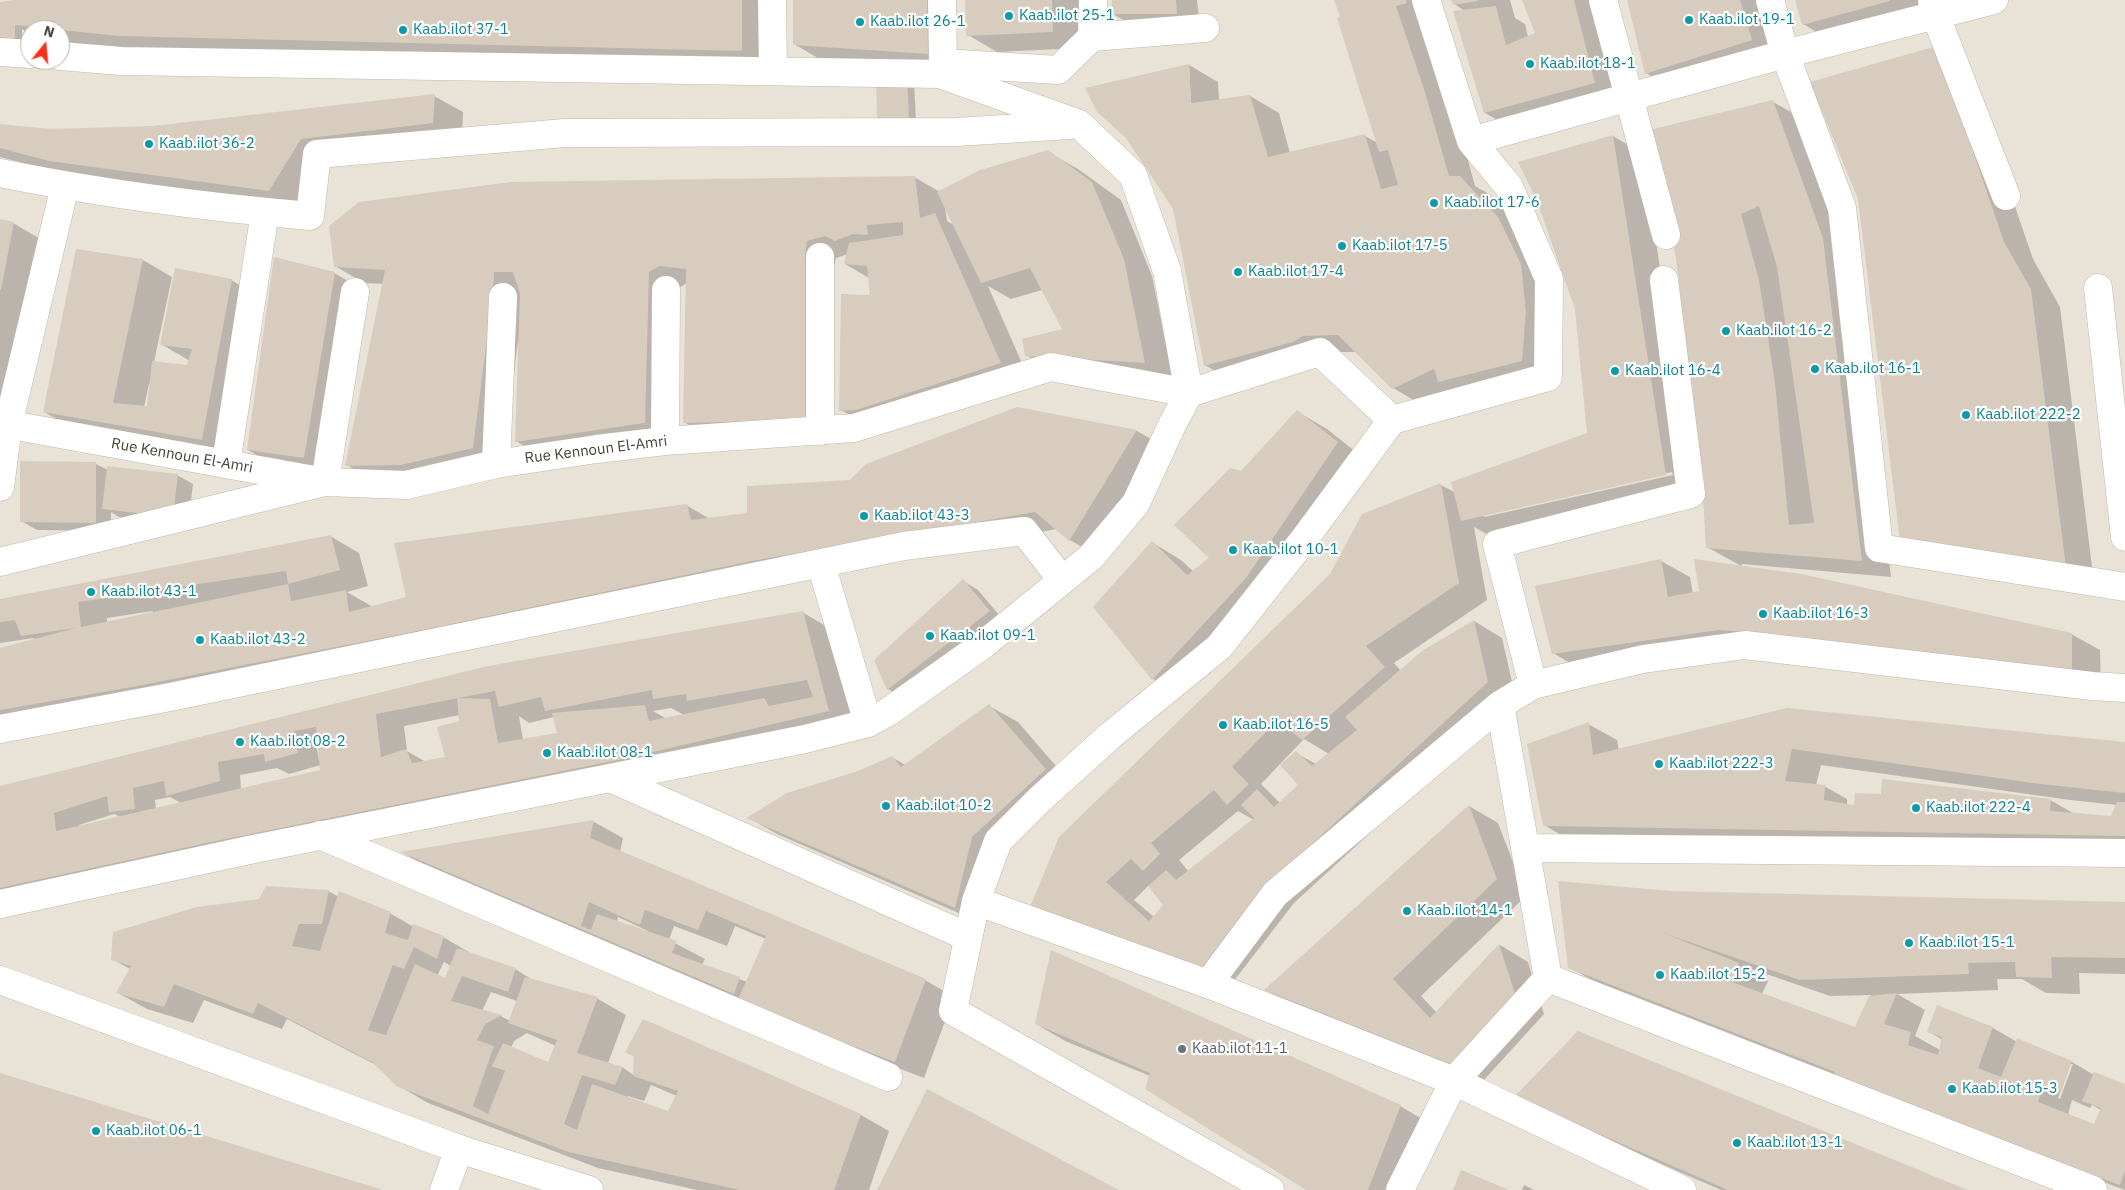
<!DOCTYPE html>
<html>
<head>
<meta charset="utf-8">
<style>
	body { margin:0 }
	#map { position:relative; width:2125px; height:1190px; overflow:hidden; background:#f5f1e9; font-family:"IBM Plex Sans",sans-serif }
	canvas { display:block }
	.north { position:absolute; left:20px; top:20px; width:50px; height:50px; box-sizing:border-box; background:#fff; border:1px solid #b6b3af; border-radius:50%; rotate:17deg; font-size:14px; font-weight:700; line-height:20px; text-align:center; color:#494137 }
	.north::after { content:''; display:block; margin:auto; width:18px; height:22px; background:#fe2e18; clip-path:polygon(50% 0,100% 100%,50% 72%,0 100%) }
</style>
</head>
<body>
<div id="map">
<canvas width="2125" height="1190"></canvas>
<div class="north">N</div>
</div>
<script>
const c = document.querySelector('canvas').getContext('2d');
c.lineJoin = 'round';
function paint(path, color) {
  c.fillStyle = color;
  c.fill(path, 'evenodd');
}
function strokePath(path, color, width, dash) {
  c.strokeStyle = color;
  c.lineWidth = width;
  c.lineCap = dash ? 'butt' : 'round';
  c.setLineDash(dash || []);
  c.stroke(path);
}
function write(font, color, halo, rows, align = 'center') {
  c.font = font + ' "IBM Plex Sans",sans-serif';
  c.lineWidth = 4.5;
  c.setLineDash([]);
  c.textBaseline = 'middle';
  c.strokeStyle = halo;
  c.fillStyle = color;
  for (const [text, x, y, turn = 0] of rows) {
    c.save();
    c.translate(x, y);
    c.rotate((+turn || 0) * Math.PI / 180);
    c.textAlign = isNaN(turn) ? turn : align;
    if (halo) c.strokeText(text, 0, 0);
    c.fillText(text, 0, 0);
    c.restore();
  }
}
const residential = new Path2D(`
	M0 0H2125V1190H0ZM30 30H60V60H30Z`);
const shadow = new Path2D(`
	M16 0H771L770 67 148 52 60 42V30H30V34L22 29V44H6L0 3Z
	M794 0H955L956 70 823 61 794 44Z
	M967 0H1080L1082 48 997 52 968 35Z
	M1113 0H1197L1200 26 1135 27 1113 14Z
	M1336 0H1418L1421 11 1416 13 1422 17 1454 109 1475 186 1489 194 1526 235 1550 282V377L1422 405 1393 388 1356 352H1333L1234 382 1205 365 1189 65 1218 82 1219 100 1250 96 1279 113 1290 153 1365 136 1378 143Z
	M1453 0H1510L1515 18 1525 24 1528 37 1537 33 1524 0H1598L1624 99 1514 129 1485 113 1465 11 1454 4Z
	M1628 0H1759L1774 53 1669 86 1646 73Z
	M1797 0H1928L1931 13 1832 41 1803 24Z
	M1966 64 2033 259 2060 307 2094 583 1930 557Z
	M877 79 914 82 916 122 878 118Z
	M434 96 463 112 462 139 330 156 298 206 79 177 0 157V125L51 130 153 128Z
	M1773 102 1802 118 1852 255 1891 577 1742 564 1741 567 2071 634 2100 650 2101 689 1795 649 1582 670 1553 653 1661 561 1690 577 1693 594 1701 592 1741 566 1707 547 1704 497 1677 257Z
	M1613 136 1642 153 1695 491 1492 537 1474 527 1487 600 1394 663 1401 671 1474 621 1502 638 1516 699 1294 903 1230 986 1060 923 1441 485 1456 493 1588 433 1576 308ZM1672 472 1673 475 1484 517V514ZM1304 739 1329 754 1316 764 1296 753 1299 785 1280 803 1261 784ZM1238 811 1254 820 1189 872 1179 860ZM1149 885 1165 905 1154 917 1134 900Z
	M1048 152 1078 169 1121 200 1152 276 1173 379 1056 372 1026 355 1064 329 1042 290 1011 299 988 286 1029 379 870 427 841 410 871 297 869 278 845 264 848 254 836 258 833 271V436L713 439 684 422 687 283 677 289 674 440 545 458 516 441 520 342H518L502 464 375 482 347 465 384 284 364 283 335 266 914 177 940 192ZM945 207 954 225 947 221Z
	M0 220 13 223 42 240 0 411Z
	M143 260 172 277 154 362 188 367 190 361 161 344 231 280 260 297 230 456 73 428 44 412ZM149 384H151L148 407H144Z
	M334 273 357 286 327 470 271 463 248 450Z
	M1017 408 1137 431 1165 447 1099 557 1070 540 1057 529 782 577 0 732V649L35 640 34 638 0 643V601L330 536 359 553 368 586 347 592 373 607 407 598 686 505 710 519 748 514 850 481ZM153 611V613L107 623V618Z
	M1298 412 1327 429 1366 460 1275 594 1182 696 1153 679 1095 607 1153 543 1181 560 1193 571 1211 558 1242 473Z
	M96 464 108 470 177 475 193 484 188 525 119 517 111 512V531L37 530 21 521Z
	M963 581 978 590 1004 621 903 698 888 689Z
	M802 612 831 629 857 727 0 911V787ZM671 708 684 715 667 719 653 711ZM460 715V722L447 758 426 762 407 751 404 726ZM519 716 529 723 554 717 558 734 523 740ZM319 743 321 759 319 760 316 744ZM321 765 322 771 241 789 240 775 277 768 289 774ZM170 797 181 803 156 809 155 800ZM114 814 121 817 79 827V825Z
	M989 706 1018 722 1074 787 1001 853 984 924 777 834 749 818 892 757 905 765Z
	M1588 724 1617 740 1619 751 2125 743V847L1573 842 1544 825ZM1821 765 2070 800 2117 805 2112 817 2073 813 2050 800 1882 795 1855 806 1847 805V799L1824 786 1816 785Z
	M1469 806 1498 823 1526 896 1421 996 1437 1013 1500 945 1528 962 1544 1014 1483 1081 1294 1006 1266 990Z
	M594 822 623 838 620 852 925 980 954 997 924 1078 768 1018 430 868 403 853ZM618 917 648 931V933L617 922ZM674 926 727 946 735 926 766 939 747 982 702 965 705 959 669 940Z
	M328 891 339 897 340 893 391 914 414 927 443 937 472 954 515 969 536 982 598 999 626 1015 608 1063 623 1068 634 1075 861 1115 889 1131 869 1190H697L598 1168 428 1103 399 1086 376 1065 287 1019 282 1029 204 1000 193 1023 147 1009 118 993 130 969 112 959ZM444 962 451 966 446 980 437 976ZM491 992 517 1001 510 1021 501 1016 482 1011ZM527 1033 556 1046 548 1064 511 1048 514 1041ZM651 1085 677 1096 669 1113 627 1098 628 1096 644 1101Z
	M1670 893 2125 903V974L2079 973 2080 994 2046 993 2022 979H1997L1998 990 1897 994 1925 1010 1915 1036 1940 1050 1943 1040 1929 1032 1937 1007 1993 1028 2017 1042 2018 1040 2072 1062 2094 1075 2125 1085V1190L1863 1093 1599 984 1569 967ZM1737 966H1740L1730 988 1728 987ZM1743 966 1830 996 1871 995 1856 1029 1762 994 1768 981ZM2070 1064H2073L2060 1099 2058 1098ZM2072 1100 2090 1108 2092 1105 2101 1110 2095 1126 2068 1115Z
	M1036 1024 1400 1106 1429 1123 1403 1190H1308L1150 1076 1065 1041Z
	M1545 1113 1965 1190H1721Z
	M1524 1185 1534 1190H1522Z`);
const building = new Path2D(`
	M14 0H742V51L118 36 15 25V40L0 41V2Z
	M793 0H927L928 54 793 45Z
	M965 0H1052L1053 32 966 36Z
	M1112 0H1176L1177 14H1111Z
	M1334 0H1406L1407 3 1396 6 1425 92 1449 176H1460L1498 217 1521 264 1526 312 1522 361 1438 382 1434 369 1392 389 1338 335 1303 336 1293 342 1204 366 1173 209 1126 138 1097 112 1085 88 1189 64 1191 103 1250 95 1268 157 1365 134 1381 189 1398 185 1388 150 1379 152 1337 18 1340 17Z
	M1451 0H1478V1L1453 5Z
	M1522 0H1574L1595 83 1484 113 1453 11 1496 6 1506 45 1535 33Z
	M1627 0H1740L1752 40 1645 74Z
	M1795 0H1890V1L1802 25Z
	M1937 46 2004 242 2031 289 2066 567 1900 541 1858 199 1810 82Z
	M907 76 909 118 877 119 876 78Z
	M435 94 433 123 301 139 269 191 49 161 0 148V124L51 129 153 126Z
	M1773 100 1823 238 1862 561 1706 548 1703 497 1704 495 1676 258 1649 130ZM1759 206 1777 267 1814 523 1789 525 1775 383 1759 280 1741 214Z
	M1613 135 1666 475 1461 521 1451 482 1587 433 1575 309 1537 201 1518 162Z
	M1048 150 1092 182 1124 259 1145 363 1025 356 1022 339 1062 329 1030 268 981 283 937 192 980 170Z
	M915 176 920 218 935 213 1001 363 856 410 839 411 841 294 870 295 867 266 844 264 849 243 903 235V222L867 225 868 235 853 234 835 241 825 236 807 241 805 254V420L683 423 686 269 659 266 649 272 645 423 515 442 520 294 513 272H494L493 292 473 448 401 465 345 466 385 270 334 267 329 226 359 202 511 182Z
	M0 219 14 222 1 290H0Z
	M76 249 143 259 113 403 147 406 152 361 187 365 192 349 160 345 175 268 232 279 202 440 43 412Z
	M274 257 335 272 304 458 247 450Z
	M1017 407 1137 430 1069 541 1035 512 752 561 413 632 132 687 0 710V648L76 628 21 636 15 620 0 622V599L331 535 340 570 288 584 286 571 78 602 81 627 288 584 291 601 346 590 349 612 406 597 394 543 687 504 691 520 747 513V486L850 480 866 464Z
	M1297 410 1338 442 1246 578 1152 680 1093 607 1152 541 1187 575 1209 558 1174 525 1230 468 1241 471Z
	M20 461 96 462V523L20 522Z
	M107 466 178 474 173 517 102 509Z
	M1441 483 1459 583 1366 646 1385 667 1302 740 1278 720 1232 767 1249 784 1227 805 1214 790 1151 843 1160 854 1143 871 1131 859 1106 882 1149 921 1163 905 1148 886 1166 870 1176 880 1254 818 1241 805 1257 789 1274 807 1298 785 1280 765 1296 751 1312 766 1357 730 1345 717 1422 651 1474 620 1488 682 1265 887 1200 970 1030 907 1059 837 1330 574 1362 514Z
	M1661 559 1668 597 1699 591 1694 559 1801 574 2072 633V673L1765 633 1719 630 1552 654 1535 586Z
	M963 579 990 611 887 690 874 660Z
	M803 611 829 711 623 759 216 841 0 888V786L488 666ZM807 680 813 697 769 706 764 698 649 721 645 705 552 713 557 733 498 743 490 699 457 698 459 721 437 727 445 757 412 763 406 749 381 757 376 714 495 691 499 707 541 697 545 711 652 690 653 699 686 694 687 701ZM316 727 320 770 56 831 54 813 107 796 109 812 135 809 133 788 164 781 166 796 220 781 218 762 264 754 265 762 298 753 294 731Z
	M989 704 1046 769 972 837 955 908 746 818 787 793 858 771 892 756 901 767Z
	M1787 708 2125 742V793L2040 784 1792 749 1785 781 1825 785 1824 800 1854 805 1855 793 1881 794 1882 779 2051 799 2050 811 2111 816 2117 802H2125V836L1543 826 1527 744 1589 722 1593 755Z
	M1469 805 1497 879 1393 979 1430 1018 1499 944 1516 997 1453 1065 1264 990Z
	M594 820 590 838 926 979 895 1062 737 1002 766 936 706 911 698 930 645 910 640 925 589 902 581 926 591 930 597 914 677 941 672 953 740 977 734 994 400 852Z
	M1558 881 1670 891 2125 902V958L2051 957 2052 978 2016 977 2015 962 1968 963 1969 974 1800 980 1663 933 1739 963 1732 982 1855 1027 1869 996 1897 993 1884 1024 1911 1032 1908 1045 1938 1055 1942 1037 1927 1032 1937 1005 1993 1027 1978 1068 2001 1077 2017 1038 2072 1061 2061 1092 2043 1085 2038 1102 2094 1124 2101 1108 2082 1101 2094 1072 2125 1084V1171L2120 1185 1833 1077 1835 1072 1568 968Z
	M266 886 329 890 322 924H299L292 946 320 951 339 891 391 912 385 933 408 940 413 924 444 936 437 959 414 947 404 969 393 965 368 1030 386 1035 415 964 445 978 457 948 516 968 508 992 462 976 451 1001 502 1015 485 1024 477 1040 494 1046 473 1106 488 1114 505 1071 492 1066 503 1043 548 1062 557 1040 508 1023 525 977 598 997 577 1053 623 1067 615 1085 582 1075 564 1124 577 1130 592 1084 668 1111 678 1091 633 1076 634 1057 625 1052 643 1019 861 1114 834 1190H740L568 1152 398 1087 372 1062 258 1003 253 1014 174 984 164 1007 116 993 131 966 111 960 113 932 197 907 259 899Z
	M1051 950 1401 1105 1368 1190H1306L1145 1089 1150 1073 1035 1024Z
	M1578 1031 1968 1190H1728L1514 1097Z
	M0 1073 383 1190H0Z
	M927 1089 1119 1190H877Z
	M1461 1170 1509 1190H1453Z`);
const minor = new Path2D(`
	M772 0 773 70
	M1603 0 1666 235
	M1770 0 1785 54 1842 208 1879 548 2125 587
	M1932 0 1935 14 2006 196
	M1092 37 1093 0
	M0 52 30 54
	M943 63 1058 70 1092 37 1205 28
	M940 74 943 63 942 0
	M1471 141 1785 54 1994 0
	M0 173C102 194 206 207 310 216L317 154 565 133 956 132 1070 125
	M2098 288 2125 537
	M0 423 325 482 406 485 496 464 597 449 665 441 854 428 1051 367 1189 393 1320 352 1392 420 1548 377 1549 279 1509 187 1471 141 1426 0
	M820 431V257
	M665 441 666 290
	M226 463 265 212
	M496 464 503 297
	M0 487 8 425 65 186
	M0 562 325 482 355 292
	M821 564 868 723
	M1533 685 1497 544 1691 494 1664 280
	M1500 705 1548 978 2093 1190
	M0 729 170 697 904 546 1024 531 1062 580
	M610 778 968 937
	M320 835 888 1077
	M1525 848 2125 853
	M976 901 1208 984 1454 1081 1682 1190
	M0 904 249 850 805 739 868 723 888 712 984 644 1091 557 1136 503 1171 427 1189 393 1167 271 1133 175 1079 124 940 74 121 61 60 56
	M1208 984 1275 894 1500 705 1533 685 1643 659 1745 645 2092 686 2125 688
	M444 1190 459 1149
	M1270 1190 953 1011 976 901 998 841 1040 799 1111 735 1219 647 1302 542 1392 420
	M1400 1190 1454 1081 1548 978`);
const tertiary = new Path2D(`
	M0 980 459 1149 589 1190`);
const markers = [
	[1009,16,5,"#0f9aa8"],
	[1689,20,5,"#0f9aa8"],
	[860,22,5,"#0f9aa8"],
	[403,30,5,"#0f9aa8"],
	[1530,64,5,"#0f9aa8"],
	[149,144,5,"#0f9aa8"],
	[1434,203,5,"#0f9aa8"],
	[1342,246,5,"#0f9aa8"],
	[1238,272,5,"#0f9aa8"],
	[1726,331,5,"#0f9aa8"],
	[1815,369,5,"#0f9aa8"],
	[1615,371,5,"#0f9aa8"],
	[1966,415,5,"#0f9aa8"],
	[864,516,5,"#0f9aa8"],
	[1233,550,5,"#0f9aa8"],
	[91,592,5,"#0f9aa8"],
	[1763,614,5,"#0f9aa8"],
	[930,636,5,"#0f9aa8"],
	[200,640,5,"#0f9aa8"],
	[1223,725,5,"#0f9aa8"],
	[240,742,5,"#0f9aa8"],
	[547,753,5,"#0f9aa8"],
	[1659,764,5,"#0f9aa8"],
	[886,806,5,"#0f9aa8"],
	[1916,808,5,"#0f9aa8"],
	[1407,911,5,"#0f9aa8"],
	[1909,943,5,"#0f9aa8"],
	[1660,975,5,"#0f9aa8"],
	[1182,1049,5,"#6b7280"],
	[1952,1089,5,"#0f9aa8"],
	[96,1131,5,"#0f9aa8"],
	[1737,1143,5,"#0f9aa8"]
];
const cultureNames = [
	["Kaab.ilot 25-1",1019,16],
	["Kaab.ilot 19-1",1699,20],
	["Kaab.ilot 26-1",870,22],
	["Kaab.ilot 37-1",413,30],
	["Kaab.ilot 18-1",1540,64],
	["Kaab.ilot 36-2",159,144],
	["Kaab.ilot 17-6",1444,203],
	["Kaab.ilot 17-5",1352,246],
	["Kaab.ilot 17-4",1248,272],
	["Kaab.ilot 16-2",1736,331],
	["Kaab.ilot 16-1",1825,369],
	["Kaab.ilot 16-4",1625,371],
	["Kaab.ilot 222-2",1976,415],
	["Kaab.ilot 43-3",874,516],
	["Kaab.ilot 10-1",1243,550],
	["Kaab.ilot 43-1",101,592],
	["Kaab.ilot 16-3",1773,614],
	["Kaab.ilot 09-1",940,636],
	["Kaab.ilot 43-2",210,640],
	["Kaab.ilot 16-5",1233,725],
	["Kaab.ilot 08-2",250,742],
	["Kaab.ilot 08-1",557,753],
	["Kaab.ilot 222-3",1669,764],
	["Kaab.ilot 10-2",896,806],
	["Kaab.ilot 222-4",1926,808],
	["Kaab.ilot 14-1",1417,911],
	["Kaab.ilot 15-1",1919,943],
	["Kaab.ilot 15-2",1670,975],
	["Kaab.ilot 15-3",1962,1089],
	["Kaab.ilot 06-1",106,1131],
	["Kaab.ilot 13-1",1747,1143]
];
const streetNames = [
	["Rue Kennoun El-Amri",596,450,-7],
	["Rue Kennoun El-Amri",182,456,10]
];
const worshipNames = [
	["Kaab.ilot 11-1",1192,1049]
];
paint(residential, '#e9e2d7');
paint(shadow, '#0003');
paint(building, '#d7ccbe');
strokePath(minor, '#c1b8ab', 29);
strokePath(tertiary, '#c1b8ab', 29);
strokePath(minor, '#fff', 28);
strokePath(tertiary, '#fff', 28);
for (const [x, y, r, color] of markers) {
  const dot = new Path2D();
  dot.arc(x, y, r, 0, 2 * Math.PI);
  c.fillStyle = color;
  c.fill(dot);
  strokePath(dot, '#fff', 2);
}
write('15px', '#0d838f', '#fff', cultureNames, 'left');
write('15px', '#494137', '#fff', streetNames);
write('15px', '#5b616d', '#fff', worshipNames, 'left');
</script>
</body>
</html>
